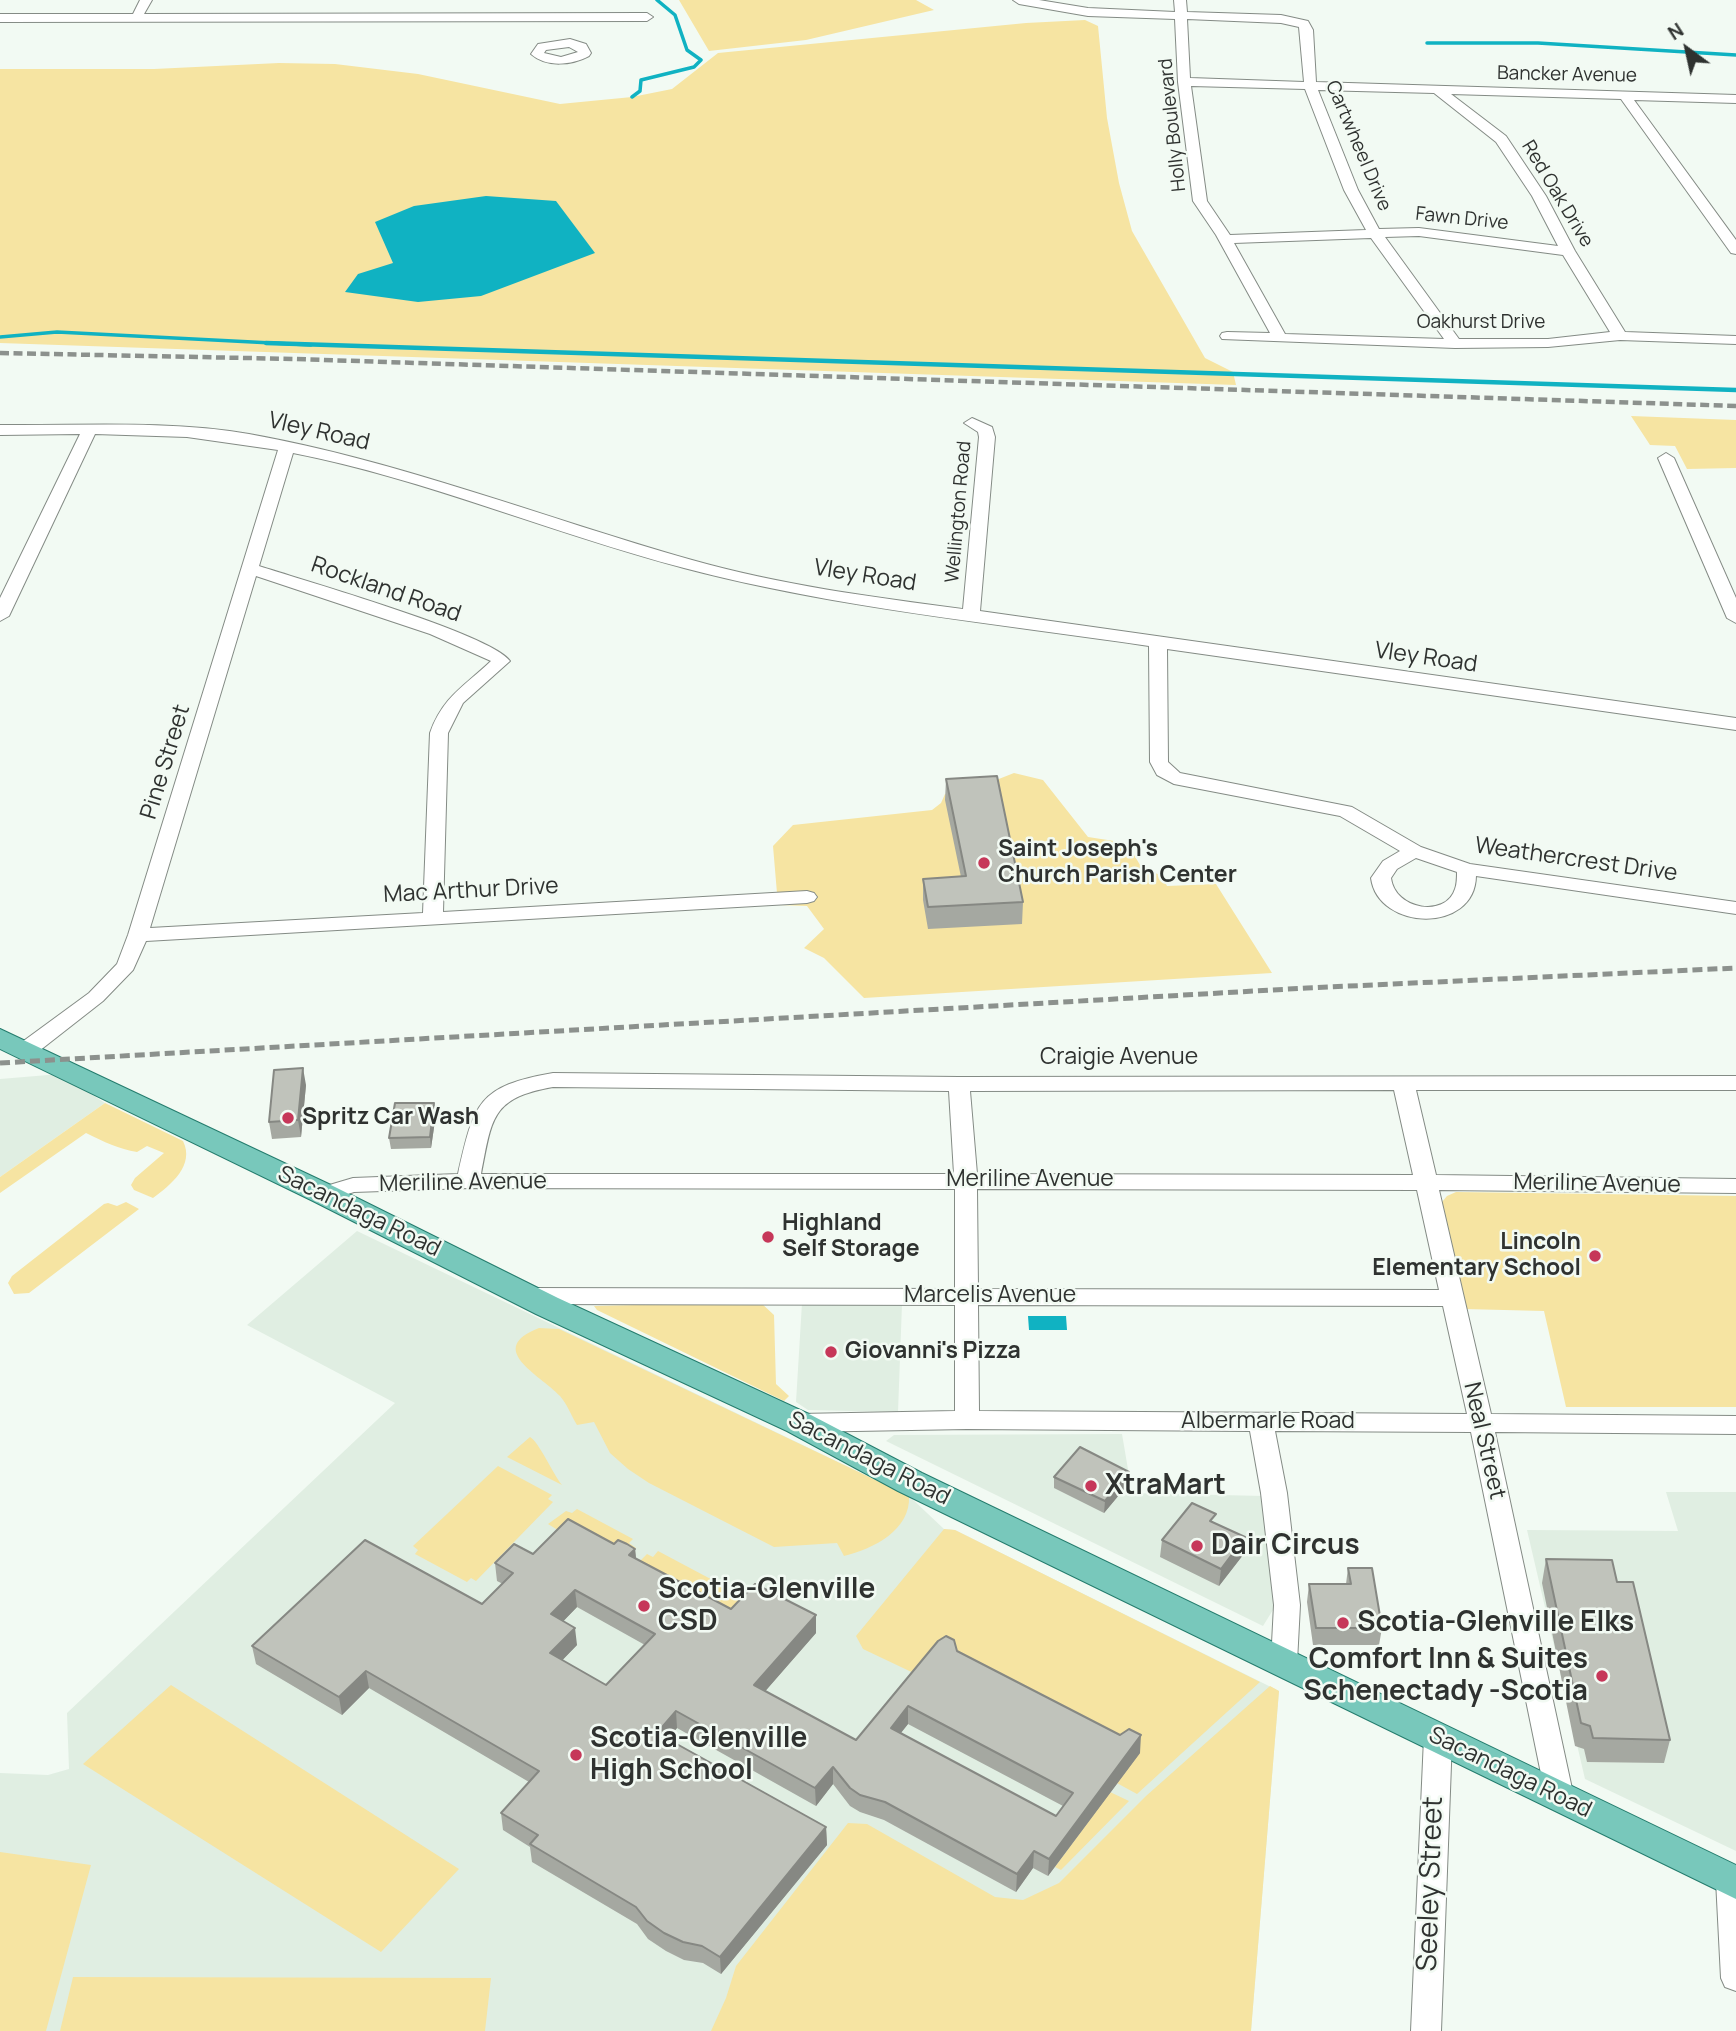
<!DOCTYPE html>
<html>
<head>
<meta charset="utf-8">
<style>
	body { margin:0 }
	#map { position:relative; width:1736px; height:2031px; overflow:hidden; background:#f2faf3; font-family:Manrope,sans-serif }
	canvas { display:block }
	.north { position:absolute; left:1652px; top:14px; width:70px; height:70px; -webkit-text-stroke:5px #f2faf3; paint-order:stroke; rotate:327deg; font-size:19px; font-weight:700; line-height:28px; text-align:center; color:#2f3230 }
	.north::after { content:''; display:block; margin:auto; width:24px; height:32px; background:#2f3230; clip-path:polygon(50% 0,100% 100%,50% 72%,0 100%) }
</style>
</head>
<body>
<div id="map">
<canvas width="1736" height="2031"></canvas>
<div class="north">N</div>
</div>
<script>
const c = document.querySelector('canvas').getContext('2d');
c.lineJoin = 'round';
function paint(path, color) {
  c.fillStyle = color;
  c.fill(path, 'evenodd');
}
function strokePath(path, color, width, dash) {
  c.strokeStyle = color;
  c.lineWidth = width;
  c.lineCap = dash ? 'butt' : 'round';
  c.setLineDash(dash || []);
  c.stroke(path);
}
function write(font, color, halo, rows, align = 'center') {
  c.font = font + ' Manrope,sans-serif';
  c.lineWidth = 5;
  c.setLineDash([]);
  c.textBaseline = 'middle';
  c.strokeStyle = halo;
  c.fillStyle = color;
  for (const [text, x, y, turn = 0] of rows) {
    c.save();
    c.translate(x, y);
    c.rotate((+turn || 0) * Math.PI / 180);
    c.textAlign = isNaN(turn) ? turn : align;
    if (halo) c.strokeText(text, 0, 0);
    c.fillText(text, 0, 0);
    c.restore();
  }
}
const built = new Path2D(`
	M60 1074 105 1103 0 1177V1079Z
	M357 1231 909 1496 944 1529 955 1530 1279 1691 1251 2031H0V1773L48 1775 69 1769 67 1713 395 1403 247 1325Z
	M802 1303 902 1304 898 1412 808 1410 796 1402Z
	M1122 1434 1132 1493 1264 1496 1276 1605 1263 1626 886 1441 894 1435Z
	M1666 1492H1736V1851L1585 1779 1527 1530 1678 1531Z`);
const green = new Path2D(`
	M679 0H916L934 10 806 40 709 51Z
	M1085 20 1098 26 1107 118 1119 183 1132 231 1205 358 1233 372 1236 385 0 343V69H154L279 63 335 64 418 74 560 104 632 97 672 89 718 53 1026 23Z
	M1631 416 1736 420V468L1687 469 1675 446 1650 445Z
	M1014 773 1043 780 1088 837 1127 843 1143 870 1162 875 1167 886 1216 884 1272 973 864 998 824 958 804 948 824 929 807 906 778 905 773 846 793 825 932 810 941 803 945 794 981 786Z
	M105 1103 183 1141C195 1165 171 1185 153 1198L134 1190 131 1185 135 1178 164 1153 147 1146 137 1152C119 1149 104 1142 86 1133L0 1193V1177Z
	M1456 1192 1736 1196V1407H1566L1544 1311 1464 1309 1442 1202 1447 1196Z
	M126 1202 139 1209 29 1293 14 1294 8 1283 12 1276 104 1204 108 1203 117 1206Z
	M760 1302 774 1315 776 1384 789 1396 784 1401 597 1310 594 1306Z
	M539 1328 559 1329 909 1496C911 1530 873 1549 844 1556L837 1543 774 1547 649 1483 628 1469 610 1453 594 1422 577 1425C571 1415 567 1404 560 1396 539 1374 485 1349 539 1328Z
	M530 1437C539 1442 553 1474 562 1485L507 1457Z
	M498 1466 552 1495 548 1499 553 1502 476 1581 471 1578 467 1582 415 1554 418 1550 413 1546Z
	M577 1509 633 1539 629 1543 636 1548 624 1560 569 1537 548 1524 566 1511 572 1513Z
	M944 1529 955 1530 1260 1682 1137 1794 922 1677 863 1649 856 1636Z
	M658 1551 737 1593 733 1597 740 1601 738 1615 635 1566 647 1554 653 1557Z
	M171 1685 459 1869 381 1952 83 1764Z
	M1270 1686 1279 1691 1251 2031H711L726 1998 736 1966 848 1823 867 1824 995 1897 1023 1900 1059 1883 1146 1796Z
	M1110 1792 1129 1801 1061 1870 1055 1867Z
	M0 1852 91 1865 46 2031H0Z
	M73 1977 491 1978 485 2031H60Z`);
const water = new Path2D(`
	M486 196 556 201 595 253 481 296 418 302 345 292 358 274 393 263 375 222 414 206Z
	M1028 1316H1066L1067 1330H1029Z`);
const streamFar1 = new Path2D(`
	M1427 43H1538L1736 55
	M632 97 640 91 641 80 694 67 701 60 687 50 675 15 657 0
	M0 337 57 332 311 345`);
const stream = new Path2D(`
	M266 343 1736 390`);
const minor = new Path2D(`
	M140 0H152L144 14 647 13 653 17 647 21 0 22V14H133Z
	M1013 0H1039L1088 8 1175 12 1174 0H1186L1187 12 1281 15 1308 21 1313 30 1316 82 1736 95V103L1634 100 1736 240V254L1731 253 1621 99 1451 94 1506 136 1546 196 1575 251 1625 332 1736 336V344L1620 340 1548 347 1455 348 1222 339 1220 336 1222 333 1227 332 1270 333 1216 235 1193 201 1178 82 1175 19 1088 16 1019 4ZM1187 19 1281 23 1299 27 1304 82 1190 78ZM1191 86 1305 89 1344 190 1366 230 1230 235 1207 201ZM1318 90 1434 93 1496 142 1532 196 1558 246 1419 228 1379 229 1358 190ZM1419 236 1563 255 1610 332 1548 339H1459L1385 237ZM1371 238 1444 339 1285 334 1234 243Z
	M570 39 586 44 591 53 589 56C572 65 547 68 531 54L538 44ZM569 47 578 52 561 57 544 53 546 50Z
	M972 418 992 427 995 437 980 611 1736 718V730L1167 649 1168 762 1180 773 1352 807 1421 847 1470 864 1736 902V914L1476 876C1475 934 1378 931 1371 878L1383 861 1400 851 1340 816 1174 784 1157 775 1150 762 1149 646C994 623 836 608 684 568 553 534 426 479 293 453L259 566C302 580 491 634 510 661L463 703 448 733 443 912 807 891 814 893 817 897 814 901 807 903 146 941 133 970 103 1001 34 1055H18L15 1050 18 1045 89 993 117 964 128 935 278 450 187 437 95 434 9 616 0 621V598L80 434 0 435V425C83 426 167 420 249 434 400 461 544 518 692 560 780 585 872 597 963 609L979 437 978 432 964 423ZM256 576 430 634 491 661C465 686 443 696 430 733L423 913 150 928ZM1416 858 1457 872C1457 877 1457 884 1455 889 1446 918 1395 910 1391 878L1397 869Z
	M1666 453 1674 458 1736 598V623L1727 618 1658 458Z
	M553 1073 959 1077 1736 1076V1090H1416L1436 1175 1736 1179V1193L1439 1190 1491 1414 1736 1416V1434L1495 1432 1574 1798 1570 1806 1560 1810 1550 1806 1546 1798 1471 1432 1275 1431 1287 1493 1300 1605 1297 1662 1294 1669 1284 1673 1274 1669 1271 1662 1274 1605 1261 1493 1250 1431 967 1429 799 1432 790 1429 787 1423 790 1417 799 1414 955 1411V1305L528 1304 520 1302 516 1296 520 1290 528 1288 955 1289V1189L468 1188 354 1192 324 1202 316 1199 313 1194 316 1189 353 1178 458 1174C474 1103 478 1086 553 1073ZM553 1087 949 1091 954 1174H481C492 1118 491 1098 553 1087ZM1394 1090 1413 1175 977 1174 970 1091ZM977 1189 1417 1190 1439 1290 978 1289ZM978 1305 1443 1306 1467 1414 979 1411Z
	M1438 1727 1448 1730 1452 1738 1441 2031H1411L1424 1738 1428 1730Z
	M1730 1868 1736 1870V1991L1725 1987 1721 1978 1716 1880 1720 1871Z`);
const major = new Path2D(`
	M0 1029 335 1187 558 1298 811 1415 922 1473 1736 1865V1899L898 1491 787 1431 536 1314 313 1201 0 1049Z`);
const railFar1 = new Path2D(`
	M0 353 295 359 1736 406`);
const rail = new Path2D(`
	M0 1063 1307 988 1736 968`);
const wall = new Path2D(`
	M946 779 1023 902 1022 924 928 929 923 900V879L961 877 945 800Z
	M306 1085 301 1137 272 1139 269 1122Z
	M436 1114 431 1148 391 1149 389 1138Z
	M1129 1472V1483L1104 1513 1054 1488V1477Z
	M1215 1523 1245 1537 1243 1555 1219 1586 1160 1557 1162 1540Z
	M614 1544 635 1549 636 1559 731 1609 816 1615V1633L765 1691 856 1740 957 1651 1140 1753 1048 1876 1033 1868 1016 1892 884 1820 860 1812 850 1806 833 1784 816 1806 677 1728 668 1739 826 1827 827 1845 721 1974 703 1963 684 1960 666 1951 648 1939 637 1924 532 1862 530 1847 503 1830 501 1813 529 1782 369 1688 342 1715 256 1664 252 1646 482 1604 503 1584 497 1581 495 1563 533 1554ZM577 1607 645 1645 606 1685 562 1660 577 1645 563 1621ZM908 1724 1063 1806 1056 1816 901 1733Z
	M1546 1559 1617 1582 1670 1740 1664 1763 1587 1762 1584 1749 1575 1746 1542 1583Z
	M1348 1568 1382 1628 1379 1645H1313L1307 1602 1309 1584H1346Z`);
const shadedWall = new Path2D(`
	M303 1068 306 1085 301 1137 298 1120Z
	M434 1103 436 1114 431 1148 430 1137Z
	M1129 1472V1483L1104 1513 1105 1501Z
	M1245 1537 1243 1555 1219 1586 1221 1569Z
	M635 1549 637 1567 629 1555Z
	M575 1590 577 1607 553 1632 551 1614Z
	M816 1615V1633L755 1703 754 1685Z
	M575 1628 577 1645 552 1671 550 1653Z
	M366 1671 369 1688 342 1715 339 1697Z
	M908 1706V1724L891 1745V1728Z
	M676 1711 677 1728 658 1750 657 1733Z
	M1141 1735 1140 1753 1048 1876 1049 1859Z
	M833 1767V1784L816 1806 815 1788Z
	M826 1827 827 1845 721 1974 720 1957Z
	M1034 1851 1033 1868 1016 1892 1017 1874Z`);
const building = new Path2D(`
	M997 776 1023 902 928 907 923 879 966 876 946 779Z
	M303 1068 298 1120 269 1122 274 1070Z
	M395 1103H434L430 1137 389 1138Z
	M1080 1447 1129 1472 1105 1501 1054 1477Z
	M1192 1503 1216 1514 1210 1521 1245 1537 1221 1569 1162 1540Z
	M568 1519 614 1544 618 1540 627 1544 635 1549 629 1555 731 1609 755 1584 816 1615 754 1685 856 1740 938 1641 946 1636 954 1640 957 1651 1120 1735 1129 1729 1141 1735 1049 1859 1034 1851 1017 1874 885 1802 860 1795 850 1788 833 1767 815 1788 676 1711 657 1733 826 1827 720 1957 702 1946 683 1942 664 1933 647 1921 636 1907 530 1844 538 1835 501 1813 539 1771 366 1671 339 1697 252 1646 365 1540 482 1604 513 1573 495 1563 514 1544 533 1554ZM575 1590 655 1634 606 1685 550 1653 575 1628 551 1614ZM908 1706 1073 1793 1056 1816 891 1728Z
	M1546 1559 1612 1560 1617 1582H1633L1670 1740 1593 1738 1590 1726 1581 1723Z
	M1348 1568H1372L1382 1628H1316L1309 1584H1351Z`);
const markers = [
	[984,863,7,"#c63759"],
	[288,1118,7,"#c63759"],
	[768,1237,7,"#c63759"],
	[1595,1256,7,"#c63759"],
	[831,1352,7,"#c63759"],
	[1091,1486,7,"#c63759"],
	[1197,1546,7,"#c63759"],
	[644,1606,7,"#c63759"],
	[1343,1623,7,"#c63759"],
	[1602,1676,7,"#c63759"],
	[576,1755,7,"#c63759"]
];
const farStreetnames = [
	["Bancker Avenue",1567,75,1],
	["Holly Boulevard",1173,125,-96],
	["Cartwheel Drive",1358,146,67],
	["Red Oak Drive",1557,194,59],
	["Fawn Drive",1462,219,6],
	["Oakhurst Drive",1481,323],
	["Wellington Road",959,512,-85]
];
const streetNames = [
	["Vley Road",319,432,13],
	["Vley Road",865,576,9],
	["Rockland Road",386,590,19],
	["Vley Road",1426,658,8],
	["Pine Street",166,762,-73],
	["Weathercrest Drive",1576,860,8],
	["Mac Arthur Drive",471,891,-3],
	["Craigie Avenue",1119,1058],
	["Meriline Avenue",1030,1180],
	["Meriline Avenue",463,1183,-1],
	["Meriline Avenue",1597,1184,1],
	["Sacandaga Road",359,1212,26],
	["Marcelis Avenue",990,1296],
	["Albermarle Road",1268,1422],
	["Neal Street",1484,1441,77],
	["Sacandaga Road",869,1459,27],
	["Sacandaga Road",1510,1773,26]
];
const poiNames = [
	["Saint Joseph's",998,850],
	["Church Parish Center",998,876],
	["Spritz Car Wash",302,1118],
	["Highland",782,1224],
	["Self Storage",782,1250],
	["Lincoln",1581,1243,"right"],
	["Elementary School",1581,1269,"right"],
	["Giovanni's Pizza",845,1352]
];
const nearPoinames = [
	["XtraMart",1105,1486],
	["Dair Circus",1211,1546],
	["Scotia-Glenville",658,1590],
	["CSD",658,1622],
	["Scotia-Glenville Elks",1357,1623],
	["Comfort Inn & Suites",1588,1660,"right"],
	["Schenectady -Scotia",1588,1692,"right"],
	["Scotia-Glenville",590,1739],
	["High School",590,1771]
];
const nearStreetnames = [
	["Seeley Street",1431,1884,-88]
];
paint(built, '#e0eee2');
paint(green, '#f6e4a2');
paint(water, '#10b2c2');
strokePath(streamFar1, '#10b2c2', 3.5);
strokePath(stream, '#10b2c2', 4.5);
strokePath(minor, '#848b85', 2);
strokePath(major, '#247c6d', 2);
paint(minor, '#fff');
paint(major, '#78c8bb');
strokePath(railFar1, '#8c918d', 4.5, [9, 4.5]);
strokePath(rail, '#8c918d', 5, [10, 5]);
paint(wall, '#a5a8a1');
paint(shadedWall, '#868883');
paint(building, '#c0c3bb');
strokePath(building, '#868883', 2);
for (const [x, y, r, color] of markers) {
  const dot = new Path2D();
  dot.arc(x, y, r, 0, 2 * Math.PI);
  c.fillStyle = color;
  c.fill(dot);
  strokePath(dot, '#f2faf3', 2.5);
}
write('19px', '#2f3230', '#f2faf3', farStreetnames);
write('23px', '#2f3230', '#f2faf3', streetNames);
write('bold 23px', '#2f3230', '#f2faf3', poiNames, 'left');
write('bold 28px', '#2f3230', '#f2faf3', nearPoinames, 'left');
write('28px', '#2f3230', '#f2faf3', nearStreetnames);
</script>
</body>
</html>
